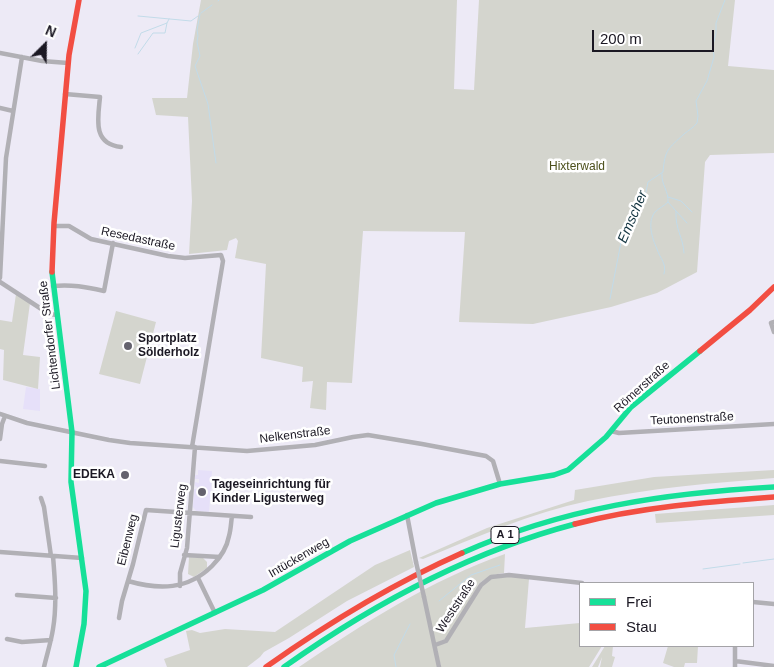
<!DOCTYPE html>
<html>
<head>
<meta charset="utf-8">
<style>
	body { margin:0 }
	#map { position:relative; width:774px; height:667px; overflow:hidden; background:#edeaf6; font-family:Helvetica,sans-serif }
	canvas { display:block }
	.legend { position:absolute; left:579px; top:582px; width:175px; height:65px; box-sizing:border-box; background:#fff; border:1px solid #a4a3a7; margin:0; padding:6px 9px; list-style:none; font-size:15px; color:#1b1823 }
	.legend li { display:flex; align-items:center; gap:10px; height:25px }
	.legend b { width:25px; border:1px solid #a4a3a7 }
	.north { position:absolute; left:20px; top:20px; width:50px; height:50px; -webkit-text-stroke:4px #fff; paint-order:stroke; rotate:23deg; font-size:14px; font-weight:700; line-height:20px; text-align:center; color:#1b1823 }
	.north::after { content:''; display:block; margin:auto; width:18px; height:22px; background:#1b1823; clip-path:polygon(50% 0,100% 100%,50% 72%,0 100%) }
	.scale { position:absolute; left:592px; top:30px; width:122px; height:22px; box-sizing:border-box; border:2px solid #1b1823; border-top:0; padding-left:6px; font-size:15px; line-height:18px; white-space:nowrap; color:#1b1823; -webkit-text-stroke:4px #fff; paint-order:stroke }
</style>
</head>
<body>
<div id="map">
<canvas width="774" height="667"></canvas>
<ul class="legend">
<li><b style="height:6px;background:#16e098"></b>Frei</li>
<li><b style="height:6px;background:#f24e42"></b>Stau</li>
</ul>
<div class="north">N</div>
<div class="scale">200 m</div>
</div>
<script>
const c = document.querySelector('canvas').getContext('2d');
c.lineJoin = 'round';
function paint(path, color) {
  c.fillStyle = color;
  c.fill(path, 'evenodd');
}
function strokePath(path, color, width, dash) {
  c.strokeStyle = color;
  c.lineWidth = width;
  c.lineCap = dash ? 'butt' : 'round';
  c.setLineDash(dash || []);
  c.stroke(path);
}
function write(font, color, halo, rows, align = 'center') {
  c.font = font + ' Helvetica,sans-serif';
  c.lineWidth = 5;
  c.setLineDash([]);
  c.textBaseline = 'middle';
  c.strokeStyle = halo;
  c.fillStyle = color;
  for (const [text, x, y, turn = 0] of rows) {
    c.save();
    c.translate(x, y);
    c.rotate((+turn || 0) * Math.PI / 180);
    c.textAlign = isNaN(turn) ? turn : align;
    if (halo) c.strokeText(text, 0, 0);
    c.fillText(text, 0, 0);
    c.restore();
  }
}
const built = new Path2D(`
	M26 387 40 389V411L23 409Z
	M198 470 212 471 209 512 196 511 193 507 194 489H197V487L195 486V482L199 483V479H195V475H198Z`);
const green = new Path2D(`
	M201 0H457L454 89 474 90 479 0H735L728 66 774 70V153L710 155 705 162 697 272 657 293 611 307 533 324 459 322 465 232 363 231 352 383 327 382 326 410 310 408 313 381 302 382 303 367 261 358 266 264 235 258 238 241 236 238 229 241 227 250 189 254 192 201 188 117 156 115 152 98H187L193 44Z
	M16 294 30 303 23 355 40 357 38 389 3 380 4 350 0 349V320L12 322Z
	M116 311 156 322 140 384 99 374Z
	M774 470V478C712 483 650 488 588 501 531 513 477 537 423 559L419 558 487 528 574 500 575 490 654 477Z
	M774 505V515L656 523 655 514Z
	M410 550 414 567 347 601 289 638 264 652 260 657 247 667H167L164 659 190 650 186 631 192 630 200 633 225 629 275 632 375 565Z
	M505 554 504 573C493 574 487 577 479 584L446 639 434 644 438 667H299C364 623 431 580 505 554Z
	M189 557 203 558 207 562V568L194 577 188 574Z
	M508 576 529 579 525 628 580 623V646H602L589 667H441L436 645 446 643 485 582 495 577Z
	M605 646H613L612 656 615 657 612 667H600L602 657 598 667H592Z
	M668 646H698L697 663H685L684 667H674L663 663Z`);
const stream = new Path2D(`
	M218 1 219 0
	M201 13 212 5
	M200 14 197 30 198 36 197 42 200 56 195 66 208 104 216 163
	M138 16 191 21 198 16
	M135 48 141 33 167 23 169 19
	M138 54 153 33H165L167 23
	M662 174C661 184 669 192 668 202 664 206 659 208 655 212 647 222 652 238 657 249 660 259 667 263 664 274
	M668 197 681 201 692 212
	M668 202 676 211C675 230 683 236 684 253
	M676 211 687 223
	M610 299 622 237 627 232 628 224 635 213 637 203 646 192 648 182 663 172C665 149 668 149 684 134 689 130 693 128 697 123L698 116 696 101 707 81 714 57 713 45 716 33V23L725 0
	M743 563 774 559
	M703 569 740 564
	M439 601 471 575 500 565
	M396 667 394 655 410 624`);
const street = new Path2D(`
	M0 53 42 61 68 63
	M65 94 100 97C98 118 92 144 121 147
	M0 108 13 111
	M54 226H69L91 239 168 256 185 258 221 255 223 261 192 447
	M0 278 6 158 22 57
	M0 282 49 314 57 315
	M53 286C71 284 86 287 104 291L113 243
	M774 322 771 323 774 332
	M0 414 27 423 109 440 130 443 247 451 315 445 353 437 368 435 422 444 486 456 493 461 500 484
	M611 431 619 433 774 424
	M0 439 2 424 5 416
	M0 461 45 466
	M41 498 44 507 51 556
	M407 515 416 562
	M0 552 82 558
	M184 555 220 557
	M198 578 215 613
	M128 581C159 590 188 590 212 566 220 558 227 547 229 536 231 529 231 522 232 516
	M180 586V573L187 548 195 447
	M17 595 56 598
	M424 597 439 667
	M753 602 774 604
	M119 618 122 601 133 564 146 510 251 517
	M7 639 22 642 51 640
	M435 645 446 641 481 585 491 577 509 575 582 583
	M735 646V667
	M735 661 774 666
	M44 667C47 654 51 642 53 629 57 605 55 580 53 556`);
const fast = new Path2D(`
	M52 272 72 432 71 482 86 591 84 624 76 667
	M462 553C563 508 665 493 774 487
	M99 667 263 590 350 541 436 503 500 484 554 475 568 470 606 437 631 407 700 351
	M284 667C373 604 469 552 575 524`);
const jam = new Path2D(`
	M52 272 54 223 69 55 79 0
	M700 351 750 310 774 287
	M575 524C640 507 707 502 774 497
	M266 667C328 623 392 584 462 553`);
const streetBridge = new Path2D(`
	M416 562 424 597`);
const markers = [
	[128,346,5,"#64626d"],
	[125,475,5,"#64626d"],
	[202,492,5,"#64626d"]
];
const shields = [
	[505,535,28]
];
const shieldNames = [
	["A 1",505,535]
];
const parkNames = [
	["Hixterwald",577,167]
];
const streetNames = [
	["Resedastraße",138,239,12],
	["Lichtendorfer Straße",50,335,-97],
	["Römerstraße",642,387,-42],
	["Teutonenstraße",692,419,-3],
	["Nelkenstraße",295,435,-7],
	["Ligusterweg",179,516,-83],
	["Eibenweg",128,540,-76],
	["Intückenweg",299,558,-30],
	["Weststraße",456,606,-57]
];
const poiNames = [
	["Sportplatz",138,339],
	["Sölderholz",138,353],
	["EDEKA",115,475,"right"],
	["Tageseinrichtung für",212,485],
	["Kinder Ligusterweg",212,499]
];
const waterNames = [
	["Emscher",633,217,-67]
];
paint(built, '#e6e0f9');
paint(green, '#d4d5ce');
strokePath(stream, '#c2dbe9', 1);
strokePath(street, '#b1b0b5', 4.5);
strokePath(fast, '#16e098', 5.5);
strokePath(jam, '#f24e42', 5.5);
strokePath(streetBridge, '#b1b0b5', 4.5);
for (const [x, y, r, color] of markers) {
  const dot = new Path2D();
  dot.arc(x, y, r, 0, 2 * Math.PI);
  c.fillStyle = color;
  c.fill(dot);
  strokePath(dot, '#fff', 2);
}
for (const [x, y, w] of shields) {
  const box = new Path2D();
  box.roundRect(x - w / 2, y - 8.5, w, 17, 4);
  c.fillStyle = '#fff';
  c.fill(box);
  strokePath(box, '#1b1823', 1);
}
write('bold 11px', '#1b1823', null, shieldNames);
write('12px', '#4c501c', '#fff', parkNames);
write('12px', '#1b1823', '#fff', streetNames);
write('bold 12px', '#1b1823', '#fff', poiNames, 'left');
write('italic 14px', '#11333f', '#fff', waterNames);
</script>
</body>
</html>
